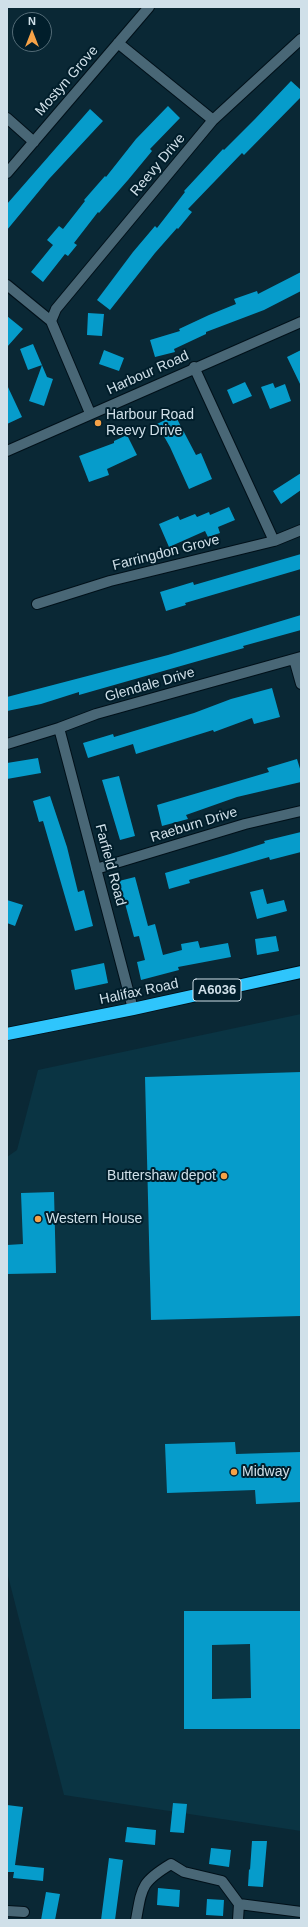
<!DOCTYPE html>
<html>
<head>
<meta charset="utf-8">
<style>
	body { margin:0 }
	#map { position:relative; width:308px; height:1927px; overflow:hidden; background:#0a2835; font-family:Helvetica,sans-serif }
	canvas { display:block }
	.frame { position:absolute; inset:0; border:8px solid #d0e0e9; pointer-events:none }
	.north { position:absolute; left:12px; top:12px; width:40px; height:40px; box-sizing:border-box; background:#011e2b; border:1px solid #546c77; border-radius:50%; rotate:0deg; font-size:11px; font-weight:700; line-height:16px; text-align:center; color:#d0e0e9 }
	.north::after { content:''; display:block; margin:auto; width:14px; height:18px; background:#f6a247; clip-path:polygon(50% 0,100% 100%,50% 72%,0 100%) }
</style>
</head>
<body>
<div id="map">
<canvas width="308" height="1927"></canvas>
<div class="frame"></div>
<div class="north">N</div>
</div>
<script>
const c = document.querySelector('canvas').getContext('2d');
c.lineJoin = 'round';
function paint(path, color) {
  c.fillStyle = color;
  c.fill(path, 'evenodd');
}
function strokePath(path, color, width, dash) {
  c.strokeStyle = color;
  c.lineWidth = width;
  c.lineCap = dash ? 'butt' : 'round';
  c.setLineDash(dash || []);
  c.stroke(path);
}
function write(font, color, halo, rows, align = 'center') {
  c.font = font + ' Helvetica,sans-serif';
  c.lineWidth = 4;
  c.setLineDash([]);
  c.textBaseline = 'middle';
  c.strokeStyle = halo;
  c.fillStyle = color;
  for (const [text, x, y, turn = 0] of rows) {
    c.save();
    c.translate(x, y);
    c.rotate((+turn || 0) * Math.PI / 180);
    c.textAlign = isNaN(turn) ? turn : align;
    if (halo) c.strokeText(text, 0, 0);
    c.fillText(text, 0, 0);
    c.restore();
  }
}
const built = new Path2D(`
	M301 1014V1831L64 1795 7 1572V1157L17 1150 38 1070Z`);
const building = new Path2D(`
	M291 81 301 90V97L244 155 242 153 188 209 192 212 178 229 177 228 155 253 110 310 97 300 133 252 155 226 157 228 185 192 184 191 223 149 224 150 255 119Z
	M168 106 180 118 150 149 152 151 128 180 99 213 98 212 74 243 77 245 68 256 65 254 43 282 31 272 53 245 47 240 59 226 63 229 85 201 84 200 105 176 106 177 136 139Z
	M90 109 103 121 49 179 7 230V204Z
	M301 272V291L264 310 206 332V334L174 349 175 352 155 357 150 340 180 331 179 329 209 315 236 304 234 299 257 291 258 294Z
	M88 313 104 314 102 336 87 335Z
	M7 316 23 329 7 347Z
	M33 344 47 377 53 379 44 406 29 401 42 365 28 370 20 349Z
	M104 350 124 358 119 371 99 364Z
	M301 350V386L287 357Z
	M245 382 252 396 233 404 227 390Z
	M273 383 275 388 285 384 291 401 270 409 261 387Z
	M7 385 22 417 7 424Z
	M175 415 196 455 201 453 212 479 189 489 170 447 157 424Z
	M127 435 137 455 107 469 109 475 89 482 79 456 114 443V441Z
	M301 473V490L281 504 273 491Z
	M229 507 235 520 218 527 220 533 208 537 205 531 169 547 159 524 178 516 180 520 195 514 197 517 209 512 210 515Z
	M301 554V569L185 603 186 605 166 611 160 592 193 582 194 585Z
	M301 615V630L243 646 244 648 79 695V692L41 704 7 711V697L168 655Z
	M272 688 280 717 254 724 252 718 214 732 213 730 136 754 133 744 88 758 83 743 113 734 114 737 194 713 231 699Z
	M38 758 41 773 7 779V763Z
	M297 759 301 772V782L237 797 186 815 188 819 162 826 157 805 269 772 267 768Z
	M119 776 135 836 120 840 102 780Z
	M50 796 67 847 78 892 84 890 93 926 75 931 43 821 39 822 33 801Z
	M301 832V852L270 860 269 857 189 880 190 883 169 889 165 873 230 854 265 843 264 841Z
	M135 877 148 926 155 924 163 955 182 950 181 944 198 941 200 948 228 943 231 957 178 967 179 970 141 980 137 962 145 960 139 936 134 937 119 881Z
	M263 889 267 904 284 900 287 911 257 919 250 892Z
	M7 900 23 905 15 926 7 923Z
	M276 936 279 951 257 955 255 939Z
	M104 963 108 983 75 990 71 970Z
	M301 1072V1316L151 1320 145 1077Z
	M54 1192 56 1273 7 1274V1245L23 1244 21 1193Z
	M235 1442 236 1454 301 1452V1502L256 1504 255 1490 167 1493 165 1444Z
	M184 1611H301V1729H184ZM250 1644 251 1698 212 1699V1645Z
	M173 1803 187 1804 184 1833 170 1832Z
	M7 1805 23 1807 15 1865 44 1868 43 1881 13 1878 14 1872H7Z
	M127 1827 156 1830 155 1845 125 1842Z
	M252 1841H267L263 1887 248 1886 249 1869 250 1870Z
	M211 1848 231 1850 229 1867 209 1864Z
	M109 1858 123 1860 115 1920H101Z
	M158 1888 180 1890 179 1907 157 1905Z
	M46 1892 60 1894 55 1920H41Z
	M207 1899 224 1900 223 1916 206 1915Z`);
const street = new Path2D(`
	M118 43 213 120
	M7 118 34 142
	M7 173 149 7
	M7 285 51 321 90 413
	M51 321 56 309 213 120 301 39
	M194 367 274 541
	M7 451 301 322
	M37 604 110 581 274 541 301 530
	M294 659 301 684
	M59 728 133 1009
	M7 744 59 728 96 714 301 657
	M96 869 245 824 301 811
	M239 1904 301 1912
	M7 1911 24 1912
	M136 1920C142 1887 141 1882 171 1864L184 1872 222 1881 239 1904
	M238 1920 239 1904`);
const highway = new Path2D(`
	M7 1034 133 1009 301 972`);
const markers = [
	[98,423,4,"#f6a247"],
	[224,1176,4,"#f6a247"],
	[38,1219,4,"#f6a247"],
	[234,1472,4,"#f6a247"]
];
const shields = [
	[217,990,48]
];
const shieldNames = [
	["A6036",217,990]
];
const streetNames = [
	["Mostyn Grove",67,81,-49],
	["Reevy Drive",158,165,-50],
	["Harbour Road",148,373,-24],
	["Farringdon Grove",166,553,-14],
	["Glendale Drive",150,685,-16],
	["Raeburn Drive",194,825,-17],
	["Farfield Road",110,865,75],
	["Halifax Road",139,992,-12]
];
const poiNames = [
	["Harbour Road",106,415],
	["Reevy Drive",106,431],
	["Buttershaw depot",216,1176,"right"],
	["Western House",46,1219],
	["Midway",242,1472]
];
paint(built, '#0a3443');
paint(building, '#069ccb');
strokePath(street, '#001019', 12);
strokePath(highway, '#001019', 14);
strokePath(street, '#496776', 10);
strokePath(highway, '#2fc5fc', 12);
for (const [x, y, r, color] of markers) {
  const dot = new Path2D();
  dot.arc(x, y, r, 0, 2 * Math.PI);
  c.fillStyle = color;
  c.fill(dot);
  strokePath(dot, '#011e2b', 1.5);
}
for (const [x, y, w] of shields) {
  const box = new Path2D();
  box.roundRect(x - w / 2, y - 11, w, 22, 3);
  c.fillStyle = '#011e2b';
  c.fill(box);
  strokePath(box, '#d0e0e9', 1);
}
write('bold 13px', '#d0e0e9', null, shieldNames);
write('14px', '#d0e0e9', '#011e2b', streetNames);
write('14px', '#d0e0e9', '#011e2b', poiNames, 'left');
</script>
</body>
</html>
